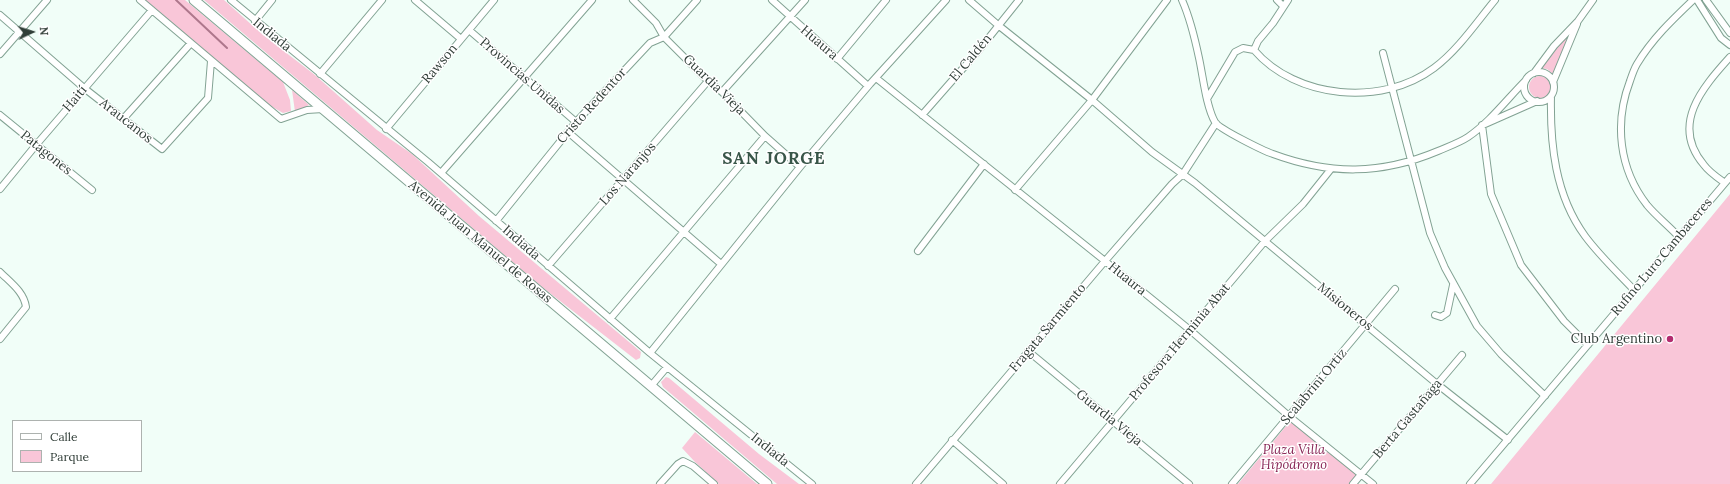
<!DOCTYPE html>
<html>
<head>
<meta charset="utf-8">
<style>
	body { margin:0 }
	#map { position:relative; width:1730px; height:484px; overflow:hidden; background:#f1fef8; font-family:Lora,serif }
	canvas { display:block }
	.legend { position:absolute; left:12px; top:420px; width:130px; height:52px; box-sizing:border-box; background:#fff; border:1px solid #adb2af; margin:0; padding:5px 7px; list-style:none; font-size:12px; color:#313e38 }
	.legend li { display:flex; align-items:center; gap:8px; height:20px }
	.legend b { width:20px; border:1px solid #adb2af }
	.north { position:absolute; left:12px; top:12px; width:40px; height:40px; -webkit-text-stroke:3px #fff; paint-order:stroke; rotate:86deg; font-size:11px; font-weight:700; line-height:16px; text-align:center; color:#313e38 }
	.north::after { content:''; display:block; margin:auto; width:14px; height:18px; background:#313e38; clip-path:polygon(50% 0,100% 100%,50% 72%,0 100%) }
</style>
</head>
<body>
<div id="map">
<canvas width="1730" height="484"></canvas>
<ul class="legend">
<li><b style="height:5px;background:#fff"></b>Calle</li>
<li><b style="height:11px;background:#f9c6d8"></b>Parque</li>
</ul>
<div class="north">N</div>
</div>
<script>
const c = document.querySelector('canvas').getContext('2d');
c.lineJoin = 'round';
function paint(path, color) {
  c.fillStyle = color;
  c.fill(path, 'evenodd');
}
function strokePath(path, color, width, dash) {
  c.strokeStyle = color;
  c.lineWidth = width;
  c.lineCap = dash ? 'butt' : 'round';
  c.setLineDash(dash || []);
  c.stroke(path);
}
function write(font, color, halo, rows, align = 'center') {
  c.font = font + ' Lora,serif';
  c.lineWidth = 3;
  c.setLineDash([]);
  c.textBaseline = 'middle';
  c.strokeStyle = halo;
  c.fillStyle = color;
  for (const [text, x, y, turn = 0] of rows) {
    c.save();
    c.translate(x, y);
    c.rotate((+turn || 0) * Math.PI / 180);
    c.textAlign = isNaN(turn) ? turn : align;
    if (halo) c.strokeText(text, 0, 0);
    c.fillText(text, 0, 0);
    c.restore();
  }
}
const green = new Path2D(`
	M144 0H185L283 82 290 100 291 111 283 113 269 105Z
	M204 0H224L263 35 315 75 377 130 412 154 479 216 641 352 640 358 636 360 542 287Z
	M1573 28 1554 75 1547 69 1539 68Z
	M1529 87a11 11 0 1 1 22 0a11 11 0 1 1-22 0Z
	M292 90 309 105 295 112Z
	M1730 194V484H1491Z
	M666 377 669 378 759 454 799 484H777L663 387 661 382Z
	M1291 420 1357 475 1350 484H1238Z
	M695 432 757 484H719L695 462 682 448Z`);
const stream = new Path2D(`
	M176 0 227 48`);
const street = new Path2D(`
	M140 0 281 119 307 110 323 109
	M231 0 428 162 650 353 812 484
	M415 0 461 39
	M633 0 656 23 664 37 708 81 722 92 765 136 800 167
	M772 0 868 86
	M969 0 998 25 1092 100 1152 152 1195 183 1437 384 1508 440
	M1182 0C1190 18 1195 39 1199 58 1203 76 1206 107 1215 122 1219 129 1264 151 1273 154 1330 175 1381 175 1438 151 1447 147 1459 143 1468 137 1490 122 1507 99 1526 80
	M1277 0 1283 6
	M1697 0 1721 38 1730 45
	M1706 0 1730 33
	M0 15 84 88 162 149 208 98 211 61
	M255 21 272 0
	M469 30 576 122
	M1254 50C1296 99 1382 107 1434 68 1458 50 1476 23 1495 0
	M1383 53 1430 233 1445 268 1477 326 1501 354 1545 396
	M0 54 47 0
	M837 59 886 0
	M1524 87a15 15 0 1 1 30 0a15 15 0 1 1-30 0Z
	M1534 73 1554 46 1578 21 1593 0
	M320 74 382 0
	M876 78 1105 261 1190 330 1290 417 1373 484
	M1553 82 1577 24
	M722 92 805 0
	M1551 96C1550 144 1555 195 1585 236 1599 255 1617 272 1634 290
	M1207 99 1235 52 1243 48 1254 50 1258 41 1273 23 1288 0
	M0 115 92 190
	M922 115 979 50 1019 0
	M124 118 191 43
	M1485 124 1537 101
	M1482 125 1491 194 1521 265 1564 321 1588 345
	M386 129 494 0
	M568 132 721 264
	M441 173 592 0
	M1725 183C1718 178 1709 172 1704 165 1670 125 1702 88 1730 57
	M0 189 36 145 152 10
	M1015 190 1092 100 1167 0
	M496 221 576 122 650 43 664 37 697 0
	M1679 237C1669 226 1656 216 1647 205 1619 169 1614 123 1630 81 1632 75 1634 69 1637 64 1652 39 1672 20 1693 0
	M918 251 984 164
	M548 266 708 81
	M0 272C11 283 24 292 26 307L0 339
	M1435 315 1441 317 1447 313 1453 285
	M610 319 765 136
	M1028 351 1189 484
	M650 353 800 167 870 84 946 0
	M651 386 667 367
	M952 440 1003 484
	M660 484 678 464 683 461 693 466 714 484
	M916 484 1105 261 1172 184 1183 174 1216 123
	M1060 484 1265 241 1303 204 1331 169
	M1232 484 1395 289
	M1353 484 1462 355
	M1470 484 1730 177`);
const primary = new Path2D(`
	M194 0 767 484`);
const markers = [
	[1670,339,4,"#b32c6f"]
];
const streetNames = [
	["Indiada",272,35,39],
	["Huaura",819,43,41],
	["El Caldén",971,58,-50],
	["Rawson",440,64,-50],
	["Provincias Unidas",522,76,41],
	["Guardia Vieja",714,85,44],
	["Haití",75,99,-50],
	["Cristo Redentor",592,106,-48],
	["Araucanos",126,121,38],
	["Patagones",46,153,39],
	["Los Naranjos",628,174,-49],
	["Avenida Juan Manuel de Rosas",480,242,40],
	["Indiada",521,243,41],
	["Rufino Luro Cambaceres",1662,257,-50],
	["Huaura",1127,279,39],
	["Misioneros",1345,307,39],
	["Fragata Sarmiento",1048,328,-50],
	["Profesora Herminia Abat",1180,342,-50],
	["Scalabrini Ortiz",1314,387,-50],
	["Guardia Vieja",1109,418,39],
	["Berta Gastañaga",1408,419,-50],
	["Indiada",770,450,39]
];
const poiNames = [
	["Club Argentino",1662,339]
];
const parkNames = [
	["Plaza Villa",1294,450],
	["Hipódromo",1294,465]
];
const districtNames = [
	["SAN JORGE",774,159]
];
paint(green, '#f9c6d8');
strokePath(stream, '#ae778c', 2);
strokePath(street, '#82a293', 8);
strokePath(primary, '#82a293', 11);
strokePath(street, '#fff', 6);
strokePath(primary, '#fff', 9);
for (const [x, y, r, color] of markers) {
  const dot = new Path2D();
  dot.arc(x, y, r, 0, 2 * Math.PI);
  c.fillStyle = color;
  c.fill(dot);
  strokePath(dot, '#fff', 1.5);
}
write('13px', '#313e38', '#fff', streetNames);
write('13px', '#313e38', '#fff', poiNames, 'right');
write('italic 13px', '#882555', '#fff', parkNames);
c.letterSpacing = '1px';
write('bold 17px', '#395649', '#fff', districtNames);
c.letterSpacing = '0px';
</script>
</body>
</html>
